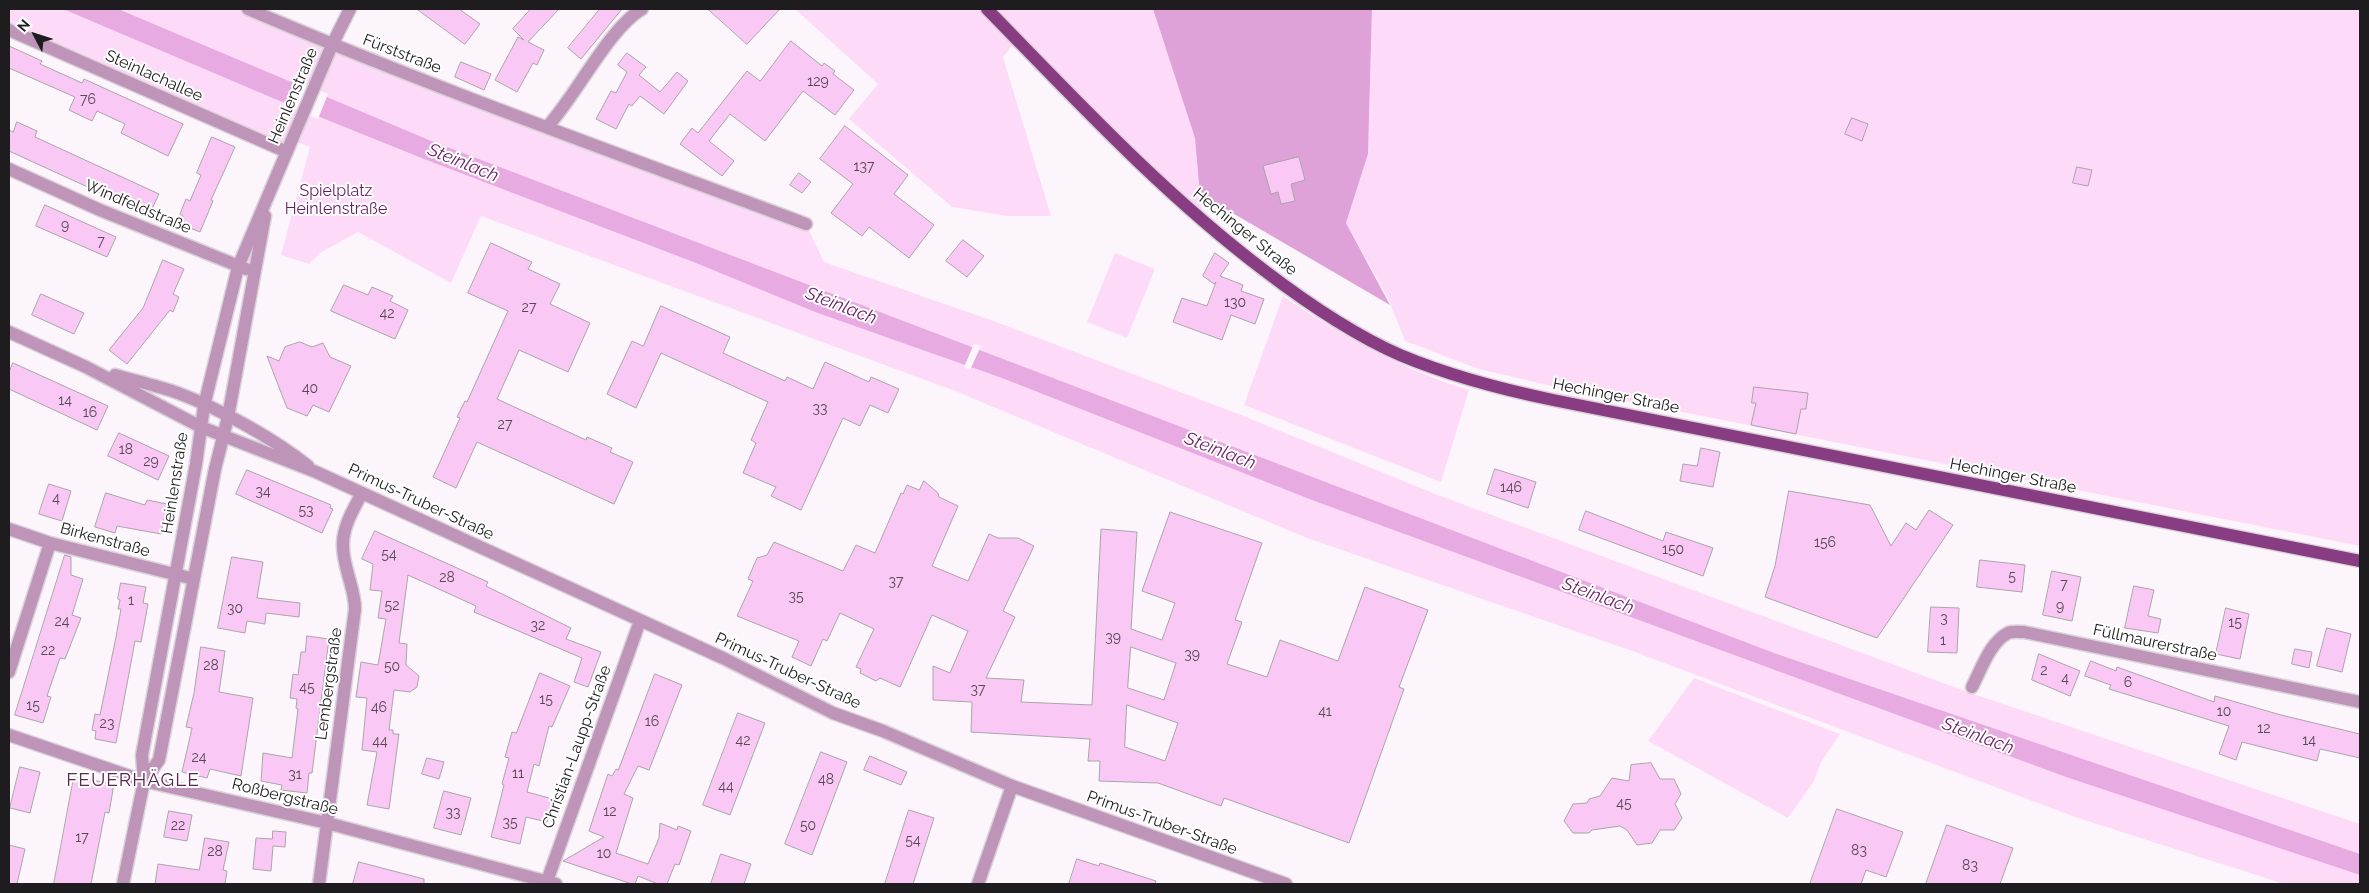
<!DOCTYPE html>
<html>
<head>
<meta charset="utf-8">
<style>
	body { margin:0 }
	#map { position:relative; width:2369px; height:893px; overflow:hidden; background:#fdf5fc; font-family:Raleway,sans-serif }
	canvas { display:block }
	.frame { position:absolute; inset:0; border:10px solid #1e1c1e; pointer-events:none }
	.north { position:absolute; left:10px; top:10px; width:50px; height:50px; -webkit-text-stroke:4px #fff; paint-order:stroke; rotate:310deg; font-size:14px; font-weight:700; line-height:20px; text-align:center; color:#1e1c1e }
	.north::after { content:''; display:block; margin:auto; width:18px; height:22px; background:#1e1c1e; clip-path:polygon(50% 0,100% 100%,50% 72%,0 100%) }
</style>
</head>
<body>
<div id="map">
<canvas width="2369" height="893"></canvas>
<div class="frame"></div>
<div class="north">N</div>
</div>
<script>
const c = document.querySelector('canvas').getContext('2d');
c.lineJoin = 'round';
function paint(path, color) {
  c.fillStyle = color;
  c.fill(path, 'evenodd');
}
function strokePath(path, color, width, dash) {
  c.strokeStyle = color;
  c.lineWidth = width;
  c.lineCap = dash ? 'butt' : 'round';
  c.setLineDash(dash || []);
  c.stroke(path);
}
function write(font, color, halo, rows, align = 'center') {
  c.font = font + ' Raleway,sans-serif';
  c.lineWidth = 4;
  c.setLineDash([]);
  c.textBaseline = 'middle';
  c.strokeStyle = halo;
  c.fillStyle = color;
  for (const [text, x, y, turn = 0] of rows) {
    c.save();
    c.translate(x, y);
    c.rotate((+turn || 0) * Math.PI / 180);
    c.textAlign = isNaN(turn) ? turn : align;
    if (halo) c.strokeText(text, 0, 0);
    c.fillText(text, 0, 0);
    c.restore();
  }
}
const green = new Path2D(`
	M9 9H248L806 224 824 262 991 320 1241 415 1438 495 1970 693 2360 824V884H2284L2075 817 1632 651 1307 538 955 391 481 216 451 283 358 232 320 253 309 264 281 255 310 147 292 140 287 152 9 30Z
	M795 9H1153L1196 140 1203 221 1017 40 1003 57 1051 216H1007L952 207 849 119 878 84Z
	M1372 9H2360V546L1556 387 1479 369 1405 341 1387 296 1346 223 1368 154Z
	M1115 253 1155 269 1127 338 1087 322Z
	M1283 296C1342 336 1401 369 1469 390L1441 482 1244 405Z
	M1694 678 1840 734 1821 762 1814 781 1788 818 1648 741Z`);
const forest = new Path2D(`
	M1153 9H1372L1368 154 1346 223 1390 305 1200 194 1195 138Z`);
const water = new Path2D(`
	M63 9H118L429 140 1774 653 2360 854V875L2069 778 1312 500 1002 378 815 312 696 263 424 159 275 99Z`);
const pier = new Path2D(`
	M299 82 328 94 318 119 288 107Z
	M974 344 981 346 970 370 964 367Z`);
const building = new Path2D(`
	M417 9H459L480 24 465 44Z
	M531 9H559L528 42 544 50 537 65 533 63 517 92 495 80 518 37 524 40 513 29Z
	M600 9H622L581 59 568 48Z
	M708 9H780L747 44Z
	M791 41 822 66 824 63 835 71 833 74 854 90 835 115 803 91 765 141 730 114 709 141 734 161 722 176 680 144 692 128 698 133 747 71 760 81Z
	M9 46 42 61 40 64 82 83 84 79 183 124 168 156 121 133 125 124 97 111 92 121 69 110 75 97 9 68Z
	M627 53 646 67 639 75 660 92 677 72 688 81 664 114 640 96 632 106 629 104 616 129 596 119 611 91 616 93 627 72 618 65Z
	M461 62 491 74 484 90 455 77Z
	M1852 118 1868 124 1862 141 1845 134Z
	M17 122 37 131 35 137 159 194 149 215 9 151V130L13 132Z
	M845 126 908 175 894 194 934 225 909 258 869 227 862 236 831 213 853 184 820 159Z
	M212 137 235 147 211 200 213 201 200 232 180 224 183 216 180 214 186 199 190 201 201 175 197 173Z
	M1299 157 1305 180 1291 184 1295 201 1281 204 1278 192 1271 194 1263 166Z
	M2077 167 2092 170 2088 186 2073 183Z
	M799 173 811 182 802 193 790 185Z
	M45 205 116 237 107 257 36 226Z
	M963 240 984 256 967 277 946 261Z
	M491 243 532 262 528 269 560 284 550 304 590 323 568 372 519 350 497 399 586 440 587 437 612 448 610 452 633 462 614 504 477 442 456 488 433 477 460 418 457 417 465 401 467 402 508 311 468 293Z
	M1215 253 1229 263 1220 276 1243 285 1241 291 1264 299 1255 324 1231 315 1222 340 1173 322 1182 298 1207 306 1216 282 1214 284 1203 276Z
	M163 260 184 269 173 294 179 297 173 312 170 310 127 364 109 350 143 308Z
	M344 285 368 295 372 287 393 296 390 301 408 310 395 339 331 311Z
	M41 294 84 313 74 334 32 315Z
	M661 306 730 337 723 353 785 381 787 377 813 389 825 362 869 382 871 377 899 389 888 413 870 405 860 426 843 418 801 510 771 496 776 487 743 473 756 443 751 440 768 402 661 353 636 408 607 394 632 341 643 346Z
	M300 342 312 347 323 343 330 357 351 366 329 412 313 405 307 416 287 408 267 356 279 361 285 347Z
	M13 363 108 406 97 430 9 389V373Z
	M1754 387 1808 393 1806 409H1801L1796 434 1751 425 1756 403H1752Z
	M119 433 169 456 158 480 108 456Z
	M1701 448 1720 452 1713 487 1680 481 1683 464 1697 466Z
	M1495 469 1536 482 1528 508 1487 494Z
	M247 470 331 505 330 508 333 509 322 533 236 494Z
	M924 481 938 493 939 497 958 506 932 566 968 581 989 534 998 538H1018L1034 546 1003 611 1015 617 986 678 1024 680 1021 702 1092 705 1101 529 1137 532 1131 629 1162 640 1175 603 1142 591 1170 512 1262 543 1235 620 1242 622 1227 664 1267 677 1280 640 1338 661 1365 587 1428 610 1399 687 1404 689 1349 843 1224 798 1221 806 1158 783 1099 781 1100 761H1088L1090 739 971 732 972 702 933 700V666L950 673 968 631 932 615 900 687 880 678 876 681 860 673 861 669 856 667 874 629 840 613 827 641 823 639 811 666 792 657 799 641 737 616 753 581 748 579 757 558 767 555 774 542 843 571 856 545 875 553 901 493 903 494 907 485 919 490ZM1131 647 1176 663 1164 700 1128 688ZM1127 705 1178 723 1165 761 1125 747Z
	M49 484 71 491 62 521 39 514Z
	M1789 491 1870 505 1891 546 1906 523 1916 530 1929 510 1953 525 1877 638 1765 597 1775 566Z
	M106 493 145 505 147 500 167 504 161 534 117 526 115 533 95 527Z
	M1586 511 1663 541 1666 532 1713 548 1703 576 1579 530Z
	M375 531 488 582 486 586 571 628 566 639 601 652 588 687 574 682 582 658 474 612 476 606 408 575 399 643 407 644 406 665 419 676 417 687 410 692 394 690 389 730H393V734H399L389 809 367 805 377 752 362 750 367 698 356 697 361 662 378 665 386 619 378 618 382 591 370 590 373 564 362 559Z
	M65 555 71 557V575L83 579 72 615 81 618 65 659 60 658 47 696 51 697 43 723 15 715Z
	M232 557 263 562 257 598 300 603 299 617 266 613 265 624 247 621 245 633 218 628Z
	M1980 560 2025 565 2022 592 1977 587Z
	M2052 571 2081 577 2072 621 2043 615Z
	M121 583 146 587 143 603 148 604 141 642 135 641 116 743 95 739 96 731 92 730 95 714 100 715 116 637 121 609H118L120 600 118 599Z
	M2134 586 2154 590 2148 616 2161 619 2158 633 2125 628Z
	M1931 607 1959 608 1957 653 1928 652Z
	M2226 608 2249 614 2240 659 2216 654Z
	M2327 628 2351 634 2342 672 2317 666Z
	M307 636 329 639 312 773H309L307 793 281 790 282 785 261 781 263 753 292 758 298 709 296 708 297 699 290 698 293 674 298 675 301 652H305Z
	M201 647 225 651 219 692 253 698 241 776 210 769 207 778 182 772 192 728 186 727 194 693Z
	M2295 649 2312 652 2309 668 2292 664Z
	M2039 654 2080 671 2070 696 2032 680Z
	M2091 661 2116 671 2117 667 2214 702 2215 696 2281 715 2360 734V758L2320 749 2317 761 2242 742 2236 760 2219 754 2229 726 2109 689 2111 685 2085 676Z
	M540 673 570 686 552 727 549 726 539 766 534 764 527 792 553 799 547 822 526 817 520 844 491 837 504 785 502 784 509 758 505 757 512 732 516 733Z
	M655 674 682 685 649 770 638 766 624 794 633 798 616 853 648 864 659 838 660 823 677 830 678 826 691 831 679 865 675 864 667 884H658L638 876 635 884H632L563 861 604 837 589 831 608 774 612 776 616 769 618 770Z
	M738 713 765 723 730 815 703 805Z
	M821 752 847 762 812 855 785 844Z
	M870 756 907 772 901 785 864 770Z
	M427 758 444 762 439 779 422 774Z
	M1651 763 1660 779H1674L1681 794 1675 804 1682 818 1674 830H1660L1652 843 1637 845 1627 830 1620 826 1592 830 1589 833H1573L1564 821 1573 804 1587 803 1589 799 1600 796 1612 778 1629 781 1631 765Z
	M20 767 40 772 30 813 10 808Z
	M74 777 114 784 109 813 105 812 91 884H54Z
	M444 791 471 798 461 835 434 828Z
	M1837 809 1903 832 1886 877 1866 870 1861 884H1810Z
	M909 810 934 818 913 884H885Z
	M169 811 192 815 187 841 164 837Z
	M1947 825 2013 848 2000 884H1926Z
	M273 831 286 832 285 847 273 846 271 871 253 869 256 838 272 839Z
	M205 838 229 842 223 870 227 871 225 884H155L158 864 199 870Z
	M9 845 25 849 17 884H9Z
	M721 854 751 864 744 884H711Z
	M1077 859 1099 866 1100 863 1156 881 1155 884H1069Z
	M359 862 424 879V884H353Z`);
const street = new Path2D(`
	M248 9C431 87 619 154 806 224
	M9 30 287 152
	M547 127C576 96 609 28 642 9
	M9 169 100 210 246 269
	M9 332 86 367 201 427 316 472 725 659 833 713 883 731 1012 786 1286 884
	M115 375C136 381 158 386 178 393 220 409 273 438 308 466
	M9 529 50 543 194 579
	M9 672 50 543
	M1972 687C1981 670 1990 642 2008 633 2012 631 2020 632 2024 632L2360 702
	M9 735 144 781 327 823 556 884
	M144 781 159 760 215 469 228 417 265 216
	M123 884 144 781 142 755 196 464 204 406 238 267 332 45 350 9
	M319 884 355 609C355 587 342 566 343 544 343 526 354 508 362 493
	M546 884 640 621
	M978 884 1012 786`);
const primary = new Path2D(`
	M987 9C1076 100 1163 194 1265 271 1307 303 1352 334 1400 355 1450 376 1500 389 1553 400L2360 561`);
const numberNames = [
	["129",818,82],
	["76",88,100],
	["137",864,167],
	["9",65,226],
	["7",101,242],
	["130",1235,303],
	["27",529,308],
	["42",387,314],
	["40",310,389],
	["14",65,401],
	["33",820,409],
	["16",90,413],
	["27",505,425],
	["18",126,450],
	["29",151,462],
	["146",1511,488],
	["34",263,492],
	["4",56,499],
	["53",306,511],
	["156",1825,543],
	["150",1673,550],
	["54",389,555],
	["5",2012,577],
	["28",447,578],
	["37",896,582],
	["7",2064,585],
	["35",796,597],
	["1",131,601],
	["52",392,606],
	["9",2060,607],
	["30",235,609],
	["3",1944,619],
	["24",62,622],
	["15",2235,623],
	["32",538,626],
	["39",1113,638],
	["1",1943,641],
	["22",48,651],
	["39",1192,655],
	["28",211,666],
	["50",392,667],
	["2",2044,671],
	["4",2065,679],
	["6",2128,683],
	["45",307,688],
	["37",978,690],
	["15",546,700],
	["15",33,706],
	["46",379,708],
	["41",1325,712],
	["10",2224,712],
	["16",652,722],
	["23",107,724],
	["12",2264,729],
	["42",743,741],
	["14",2309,741],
	["44",380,742],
	["24",199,758],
	["11",518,774],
	["31",295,775],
	["48",826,780],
	["44",726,787],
	["45",1624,804],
	["12",610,812],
	["33",453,813],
	["35",510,823],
	["22",178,826],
	["50",808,826],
	["17",82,838],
	["54",913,841],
	["83",1859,851],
	["28",215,852],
	["10",604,854],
	["83",1970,866]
];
const streetNames = [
	["Fürststraße",402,54,21],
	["Steinlachallee",154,76,24],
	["Heinlenstraße",293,96,-67],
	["Windfeldstraße",138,207,23],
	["Hechinger Straße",1245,232,39],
	["Hechinger Straße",1616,396,11],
	["Hechinger Straße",2013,476,11],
	["Heinlenstraße",175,483,-81],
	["Primus-Truber-Straße",421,502,25],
	["Birkenstraße",105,540,15],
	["Füllmaurerstraße",2155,643,12],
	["Primus-Truber-Straße",788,671,25],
	["Lembergstraße",329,684,-82],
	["Christian-Laupp-Straße",577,747,-70],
	["Roßbergstraße",285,797,14],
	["Primus-Truber-Straße",1162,823,20]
];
const parkNames = [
	["Spielplatz",336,191],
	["Heinlenstraße",336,209]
];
const waterNames = [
	["Steinlach",463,163,22],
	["Steinlach",841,306,21],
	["Steinlach",1220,451,21],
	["Steinlach",1598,596,20],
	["Steinlach",1978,736,20]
];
const quarterNames = [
	["FEUERHÄGLE",133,780]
];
paint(green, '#fddbf8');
paint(forest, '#dea2d8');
paint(water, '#e8abe1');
paint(pier, '#fdf5fc');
paint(building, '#fac8f4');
strokePath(building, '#aba4aa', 1);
strokePath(street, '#d9d2d8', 15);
strokePath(primary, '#d9d2d8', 15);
strokePath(street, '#be94b9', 12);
strokePath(primary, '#883d82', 12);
write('14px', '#554754', null, numberNames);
write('16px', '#1e1c1e', '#fff', streetNames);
write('16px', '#631d5f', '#fff', parkNames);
write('italic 18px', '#6c2667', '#fff', waterNames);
c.letterSpacing = '1px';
write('19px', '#592655', '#fff', quarterNames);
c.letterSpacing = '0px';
</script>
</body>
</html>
